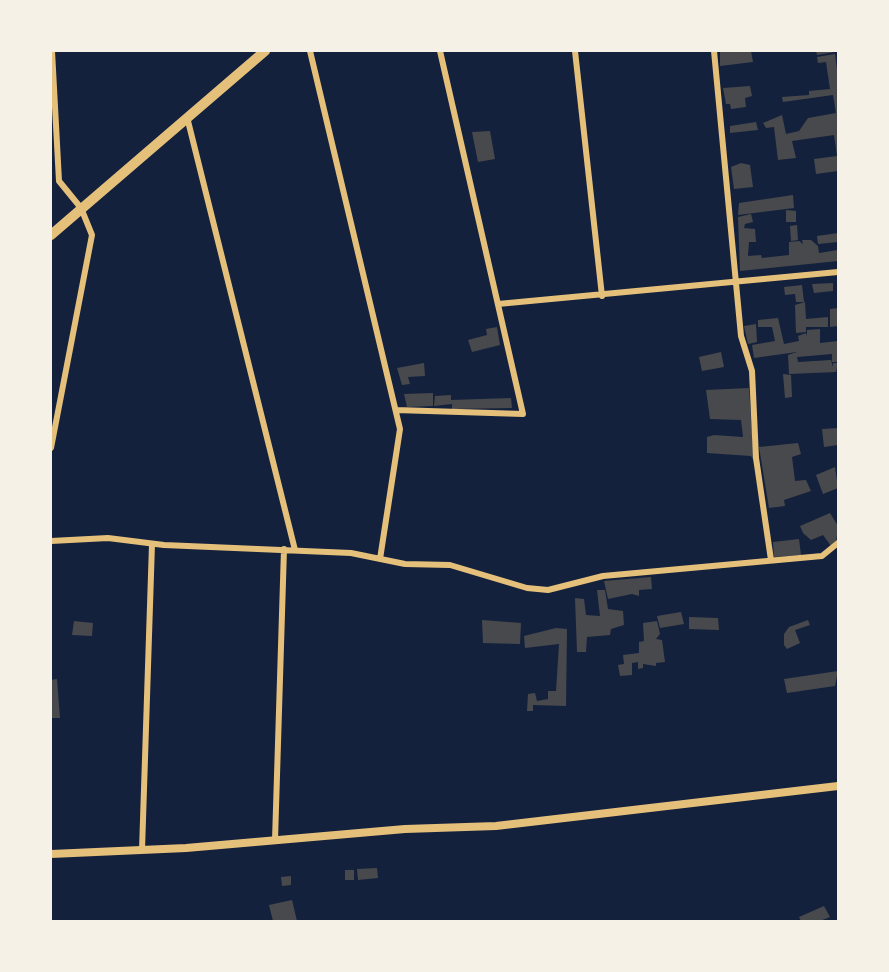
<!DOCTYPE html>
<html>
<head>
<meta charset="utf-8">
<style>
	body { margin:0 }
	#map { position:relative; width:889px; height:972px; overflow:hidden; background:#14213d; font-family:"Nunito Sans",sans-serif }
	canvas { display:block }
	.frame { position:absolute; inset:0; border:52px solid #f6f1e7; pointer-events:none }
</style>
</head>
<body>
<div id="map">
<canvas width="889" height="972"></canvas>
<div class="frame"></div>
</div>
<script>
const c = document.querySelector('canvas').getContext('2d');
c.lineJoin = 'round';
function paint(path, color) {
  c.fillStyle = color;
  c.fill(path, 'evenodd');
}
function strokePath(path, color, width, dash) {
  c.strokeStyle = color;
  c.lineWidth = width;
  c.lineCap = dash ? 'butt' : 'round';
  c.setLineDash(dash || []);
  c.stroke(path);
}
const building = new Path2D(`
	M751 51 753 62 720 66V52Z
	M816 51H835V52L817 55Z
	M835 54 838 77V171L816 174 814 159 837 156 834 135 792 141 796 158 778 160 774 127 766 128 763 123 782 115 786 134 799 131 808 118 836 113 833 95 783 102 782 97 809 95V91L830 89 826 62 818 63 817 57Z
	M750 86 752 96 745 98 746 107 731 109 730 104H726L723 88Z
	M756 122 758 130 730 133V126Z
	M490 131 495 159 478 162 472 132Z
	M741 163 750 165 753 187 734 189 731 167Z
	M793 195 794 208 738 215 739 203Z
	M786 210 796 211V222H786Z
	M751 214 753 222 745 224 744 228 755 229 756 242H749L748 256 761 255 762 258 789 255V242L799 241 803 244 802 240H811L818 246 819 253 838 250V261L740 271 738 217Z
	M797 225 798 240 791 241 790 226Z
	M838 233V242L818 244 817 236Z
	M833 283V291L814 293 812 284Z
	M802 285 804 302H796L795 294 785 295 784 287Z
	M805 302 806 319 828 317V327H806V332L796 333 795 305Z
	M838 308V326L830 327V309Z
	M778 318 784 344 799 341 798 336 806 333 807 336V330L820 329V343L838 341V362H832V354L797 357 798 362 831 360 833 367V363H838L836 372 789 374 788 355 797 352 754 358 752 345 775 341 772 327H758V320Z
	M756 324 757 342 748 344 744 326Z
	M497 327 500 345 472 352 468 340 487 335 486 329Z
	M721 352 724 367 702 371 699 357Z
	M424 363 425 376 408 377 410 384 402 385 397 368Z
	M783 374 791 375 792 397 785 398Z
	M749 388 754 461 751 456 707 453V437L714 435 743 437 741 420 710 419 706 390Z
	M433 393V406L407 407 404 394Z
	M451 395V400L511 398 512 408 452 409V404L434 406 435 396Z
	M838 428V445L824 447 822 429Z
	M798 443 801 454 792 457 795 481 806 480 811 491 784 500 785 506 769 508 759 447Z
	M835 467 838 488 823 494 816 475Z
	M830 513 838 526 836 543 831 546 823 535 811 540 803 533 800 526Z
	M799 539 801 555 774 557 773 542Z
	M651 577 652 589 639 590V596L632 594 608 599 604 581Z
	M597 590H605L608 609 623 611 624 625 611 629 610 635 587 637 586 652H577L575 598 584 599 586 615 600 616Z
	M681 612 684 624 660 628 657 616Z
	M689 617 718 618 719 630 689 629Z
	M482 620 521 623 520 644 483 643Z
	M808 620 810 625 795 630 800 643 787 649 784 645V634L789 627Z
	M74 621 93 623 92 636 72 635Z
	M657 621 660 634 656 639 662 640 665 662 656 663V666L643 664V668L638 669V662L632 663V675L620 676 618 665 624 664 623 655 639 653V642L644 641 643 623Z
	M556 628 567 629 566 706 533 705V711H527L528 694 535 693 537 701 548 699V691H556L559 644 525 648 524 636Z
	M838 671 835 686 787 693 784 679Z
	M57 679 60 718H51V680Z
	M377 868 378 878 358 880 357 869Z
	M345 870H354V880H345Z
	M291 876V885L282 886 281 877Z
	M292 900 297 921H273L269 905Z
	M824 906 830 917 820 921H801L799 917Z`);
const minor = new Path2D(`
	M310 51 400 429 380 559
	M575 51 602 296
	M714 51 741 336 752 371 756 458 771 560
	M187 117 295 550
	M498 304 838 272
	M396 410 523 414 440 51
	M51 448 92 235 81 208 59 181 52 51
	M51 541 108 538 164 545 351 553 405 564 450 565 527 588 548 590 603 576 822 556 838 543
	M275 840 284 549
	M142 850 152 544`);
const tertiary = new Path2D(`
	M51 854 186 848 405 829 496 826 838 786`);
const primary = new Path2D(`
	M51 235 265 51`);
paint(building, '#48494c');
strokePath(minor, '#e5c07b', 6);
strokePath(tertiary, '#e5c07b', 8);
strokePath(primary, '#e5c07b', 10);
</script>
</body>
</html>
